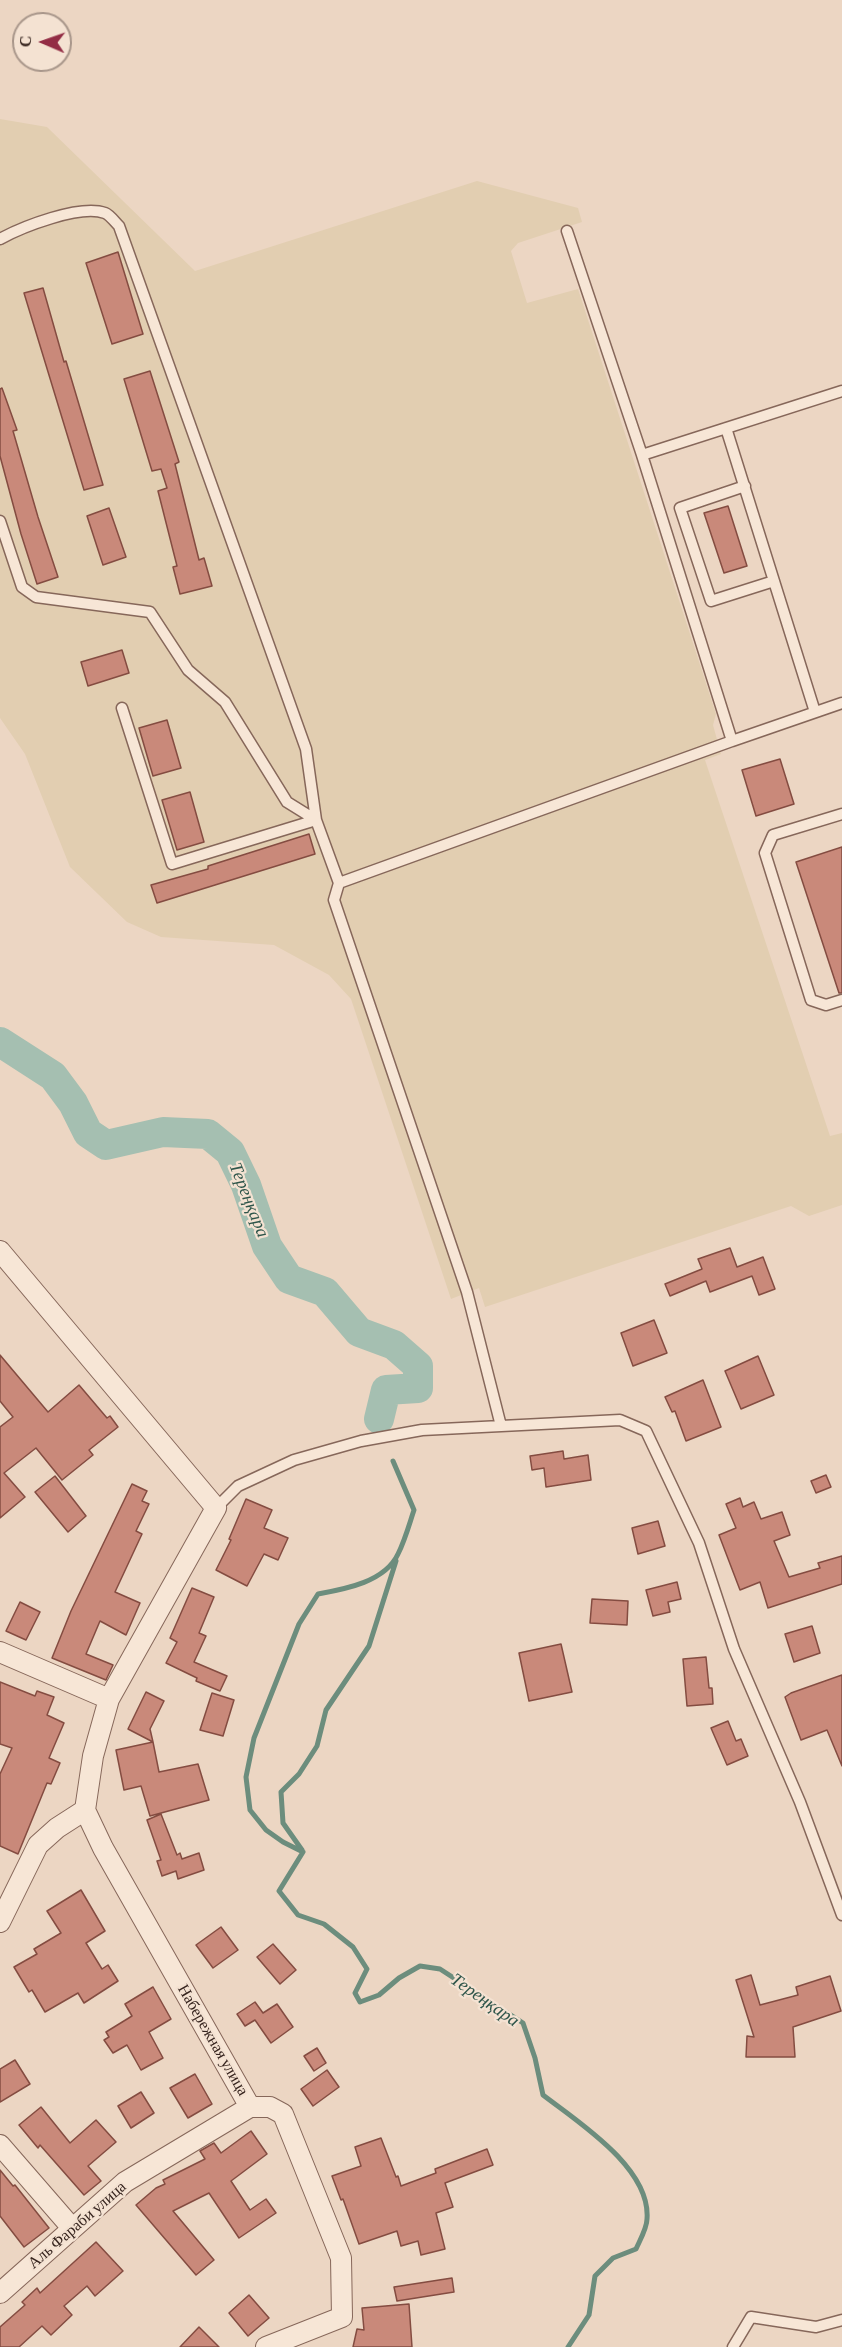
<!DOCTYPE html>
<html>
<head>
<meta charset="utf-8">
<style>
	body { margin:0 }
	#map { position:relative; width:842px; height:2347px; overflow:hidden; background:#ecd6c3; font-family:"Crimson Pro",serif }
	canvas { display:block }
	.north { position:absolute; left:12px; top:12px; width:60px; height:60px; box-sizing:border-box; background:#f4e2d2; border:2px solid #a8968a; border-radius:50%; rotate:272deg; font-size:16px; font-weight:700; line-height:24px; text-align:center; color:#36241e }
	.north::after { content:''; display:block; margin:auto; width:21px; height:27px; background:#932d45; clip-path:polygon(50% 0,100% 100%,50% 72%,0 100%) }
</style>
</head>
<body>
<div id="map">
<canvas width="842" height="2347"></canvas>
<div class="north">С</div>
</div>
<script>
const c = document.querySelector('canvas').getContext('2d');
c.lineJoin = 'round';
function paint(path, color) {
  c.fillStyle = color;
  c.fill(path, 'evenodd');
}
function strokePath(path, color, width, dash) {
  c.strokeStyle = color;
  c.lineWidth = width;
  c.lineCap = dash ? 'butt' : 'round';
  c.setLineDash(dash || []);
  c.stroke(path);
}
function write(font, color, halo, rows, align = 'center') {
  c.font = font + ' "Crimson Pro",serif';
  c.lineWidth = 4.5;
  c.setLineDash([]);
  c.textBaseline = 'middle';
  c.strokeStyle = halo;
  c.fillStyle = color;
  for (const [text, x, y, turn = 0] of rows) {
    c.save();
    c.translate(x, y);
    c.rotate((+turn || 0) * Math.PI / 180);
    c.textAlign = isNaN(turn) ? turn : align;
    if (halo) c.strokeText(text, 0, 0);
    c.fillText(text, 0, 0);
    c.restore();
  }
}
const farmland = new Path2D(`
	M0 119 47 127 195 271 477 181 578 208 582 222 518 243 511 251 527 303 578 289 716 714 713 725 721 754 705 760 830 1136 842 1133V1205L809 1216 791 1206 485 1307 479 1288 451 1299 351 999 329 975 274 945 161 937 127 922 70 867 25 754 0 718Z`);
const stream = new Path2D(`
	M393 1461 414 1510C409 1525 405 1540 398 1554 385 1582 345 1589 318 1594L299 1624 254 1738 246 1777 250 1810 266 1830 283 1842 303 1852 279 1891 298 1915 324 1924 353 1947 367 1969 355 1993 360 2002 379 1995 399 1978 420 1966 440 1969 523 2023 535 2058 543 2095C578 2122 651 2168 647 2219 647 2228 640 2240 636 2249L613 2258 595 2276 589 2315 568 2347
	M302 1850 283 1823 281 1792 299 1774 317 1746 326 1710 369 1646 396 1561`);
const river = new Path2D(`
	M0 1042 53 1076 73 1103 88 1133 106 1145 163 1132 208 1134 230 1152 246 1185 267 1246 289 1279 325 1292 359 1332 394 1345 418 1366V1388L386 1390 379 1419`);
const building = new Path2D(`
	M118 252 143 334 112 344 86 263Z
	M43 288 64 362 66 361 103 485 84 490 24 293Z
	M150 371 179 462 175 464 199 560 204 558 212 586 180 594 173 567 177 566 158 491 167 488 161 469 152 471 124 379Z
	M2 388 17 430 13 431 38 517 58 577 37 584 21 534 0 456V389Z
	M728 506 747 566 724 573 704 513Z
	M109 508 126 557 103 565 87 516Z
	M122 650 129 673 88 686 81 662Z
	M167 720 181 768 153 776 139 728Z
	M780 759 794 804 756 816 742 770Z
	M190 792 204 842 177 850 162 800Z
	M309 834 315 854 157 903 151 885 208 869V866Z
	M842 847V993H839L796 862Z
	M730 1248 737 1267 763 1257 775 1289 759 1295 752 1276 710 1292 706 1281 670 1296 665 1284 702 1269 698 1259Z
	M654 1320 667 1353 633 1366 621 1333Z
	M0 1355 48 1412 79 1385 107 1418 110 1416 118 1427 89 1450 93 1455 62 1480 36 1448 4 1473 25 1497 0 1518V1427L13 1417 0 1401Z
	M758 1356 774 1395 741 1409 725 1371Z
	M703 1380 721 1427 686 1441 675 1411 672 1412 665 1397Z
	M563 1451 564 1459 588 1455 591 1480 546 1487 544 1468 532 1470 530 1456Z
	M826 1475 831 1487 816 1493 811 1481Z
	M55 1476 86 1516 68 1532 35 1492Z
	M132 1484 147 1491 142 1501 149 1504 136 1531 142 1534 115 1592 140 1603 126 1635 100 1621 86 1654 113 1665 106 1680 52 1658 71 1611Z
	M740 1498 743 1507 754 1502 761 1519 782 1512 790 1535 774 1541 789 1577 820 1568 818 1563 842 1556V1584L768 1608 760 1582 740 1590 719 1535 736 1528 726 1504Z
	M246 1499 272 1510 264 1528 288 1538 278 1560 264 1554 247 1586 216 1570 231 1540 229 1539Z
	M658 1521 665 1546 638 1554 632 1528Z
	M677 1582 681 1599 668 1602 670 1612 653 1616 646 1590Z
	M192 1588 214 1597 199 1633 206 1636 194 1662 227 1676 220 1691 196 1681 197 1678 166 1663 177 1642 170 1638Z
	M592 1599 628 1601 627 1625 590 1623Z
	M20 1602 40 1612 26 1640 6 1631Z
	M812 1626 820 1653 794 1662 785 1634Z
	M561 1644 572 1692 529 1701 519 1653Z
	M706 1657 709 1688H712L713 1704 687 1706 683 1659Z
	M842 1675V1766L827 1730 801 1740 785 1697 791 1693Z
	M0 1682 35 1696 37 1691 54 1697 47 1715 64 1723 49 1758 60 1763 51 1784 47 1783 18 1854 0 1846V1774L12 1748 0 1744Z
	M146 1692 164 1701 150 1729 153 1742 128 1729Z
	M212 1693 234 1700 223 1736 200 1730Z
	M728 1721 736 1741 741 1739 748 1756 727 1765 711 1728Z
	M153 1742 159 1772 198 1764 209 1800 150 1816 141 1786 124 1790 116 1750Z
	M161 1814 177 1855 180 1853 182 1859 199 1853 204 1870 178 1879 176 1871 162 1876 157 1861 161 1860 147 1820Z
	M81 1890 105 1931 86 1943 102 1969 108 1965 118 1981 84 2003 78 1993 45 2012 32 1990 29 1992 14 1967 37 1954 34 1949 61 1933 47 1911Z
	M221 1927 238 1950 213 1968 196 1945Z
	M273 1944 296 1970 280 1984 257 1957Z
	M751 1975 760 2005 798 1995 796 1987 830 1976 841 2011 793 2027 795 2057H746L747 2036 754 2037 736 1980Z
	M153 1987 171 2019 149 2032 163 2058 141 2070 127 2045 113 2053 104 2040 109 2037 106 2032 132 2016 125 2004Z
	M255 2002 263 2013 277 2004 293 2027 271 2043 255 2020 245 2026 237 2014Z
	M317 2048 326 2063 314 2071 304 2056Z
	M15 2060 30 2084 0 2102V2069Z
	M327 2070 339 2087 313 2106 301 2089Z
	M195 2074 212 2104 188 2118 170 2088Z
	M141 2092 154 2113 131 2128 118 2106Z
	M41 2107 70 2143 96 2120 116 2142 88 2166 101 2181 84 2195 40 2145 38 2148 19 2125Z
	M251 2131 267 2154 231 2181 250 2210 266 2199 276 2213 239 2238 209 2193 173 2211 214 2260 196 2275 136 2205 156 2188 165 2184 163 2180 205 2159 200 2151 214 2143 221 2153Z
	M381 2138 396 2177 398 2176 401 2186 436 2173 435 2169 487 2149 493 2165 445 2183 453 2207 436 2213 445 2249 421 2255 418 2241 401 2246 397 2231 359 2244 343 2199 341 2200 332 2176 361 2166 355 2147Z
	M0 2170 13 2186 15 2185 49 2228 24 2247 0 2216Z
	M96 2242 123 2271 95 2296 87 2286 64 2306 72 2315 51 2335 42 2326 19 2347H0V2327L25 2305 22 2302 37 2288 40 2293Z
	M452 2278 454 2292 397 2301 394 2287Z
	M249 2295 269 2318 248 2336 229 2313Z
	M409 2304 412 2347H353L357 2329 364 2330 362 2308Z
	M199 2327 219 2347H180Z`);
const lane = new Path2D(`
	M567 231 642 455 842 391
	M0 239C22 227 80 204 105 213 110 215 115 222 119 226L306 749 316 820 339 883
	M726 428 815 712
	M642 455 732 741 842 703
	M745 486 680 508 711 601 774 581
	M0 521 22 587 36 597 150 612 188 670 225 702 287 802 316 820
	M122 708 172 864 316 820
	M842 814 773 835 765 853 811 1000 826 1005 842 1000
	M501 1426 467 1292 334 900 339 883 732 741
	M216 1508 238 1486 294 1460 361 1441 422 1430 620 1420 646 1431 699 1543 734 1649 800 1802 842 1915
	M733 2347 751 2317 816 2327 842 2320`);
const street = new Path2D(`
	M0 1251 216 1508 109 1699 93 1756 85 1810 57 1828 38 1845 0 1922
	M0 1652 109 1699
	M85 1810 103 1848 250 2107
	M250 2107H270L283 2114 341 2258 342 2317 266 2347
	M0 2145 72 2228
	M0 2293 125 2182 250 2107`);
const streetNames = [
	["Набережная улица",213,2040,60],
	["Аль Фараби улица",77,2225,-41]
];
const waterNames = [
	["Тереңқара",249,1200,68],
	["Тереңқара",485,2000,35]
];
paint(farmland, '#e2ceb1');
strokePath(stream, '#6c8d7d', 5);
strokePath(river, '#a5bfb1', 30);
paint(building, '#c9897a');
strokePath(building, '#844c41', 1.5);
strokePath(lane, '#86675a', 13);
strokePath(street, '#86675a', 22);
strokePath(lane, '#f7e6d6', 10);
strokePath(street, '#f7e6d6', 20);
write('16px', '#36241e', '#f4e2d2', streetNames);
write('italic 18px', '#2e554a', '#f4e2d2', waterNames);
</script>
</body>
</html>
